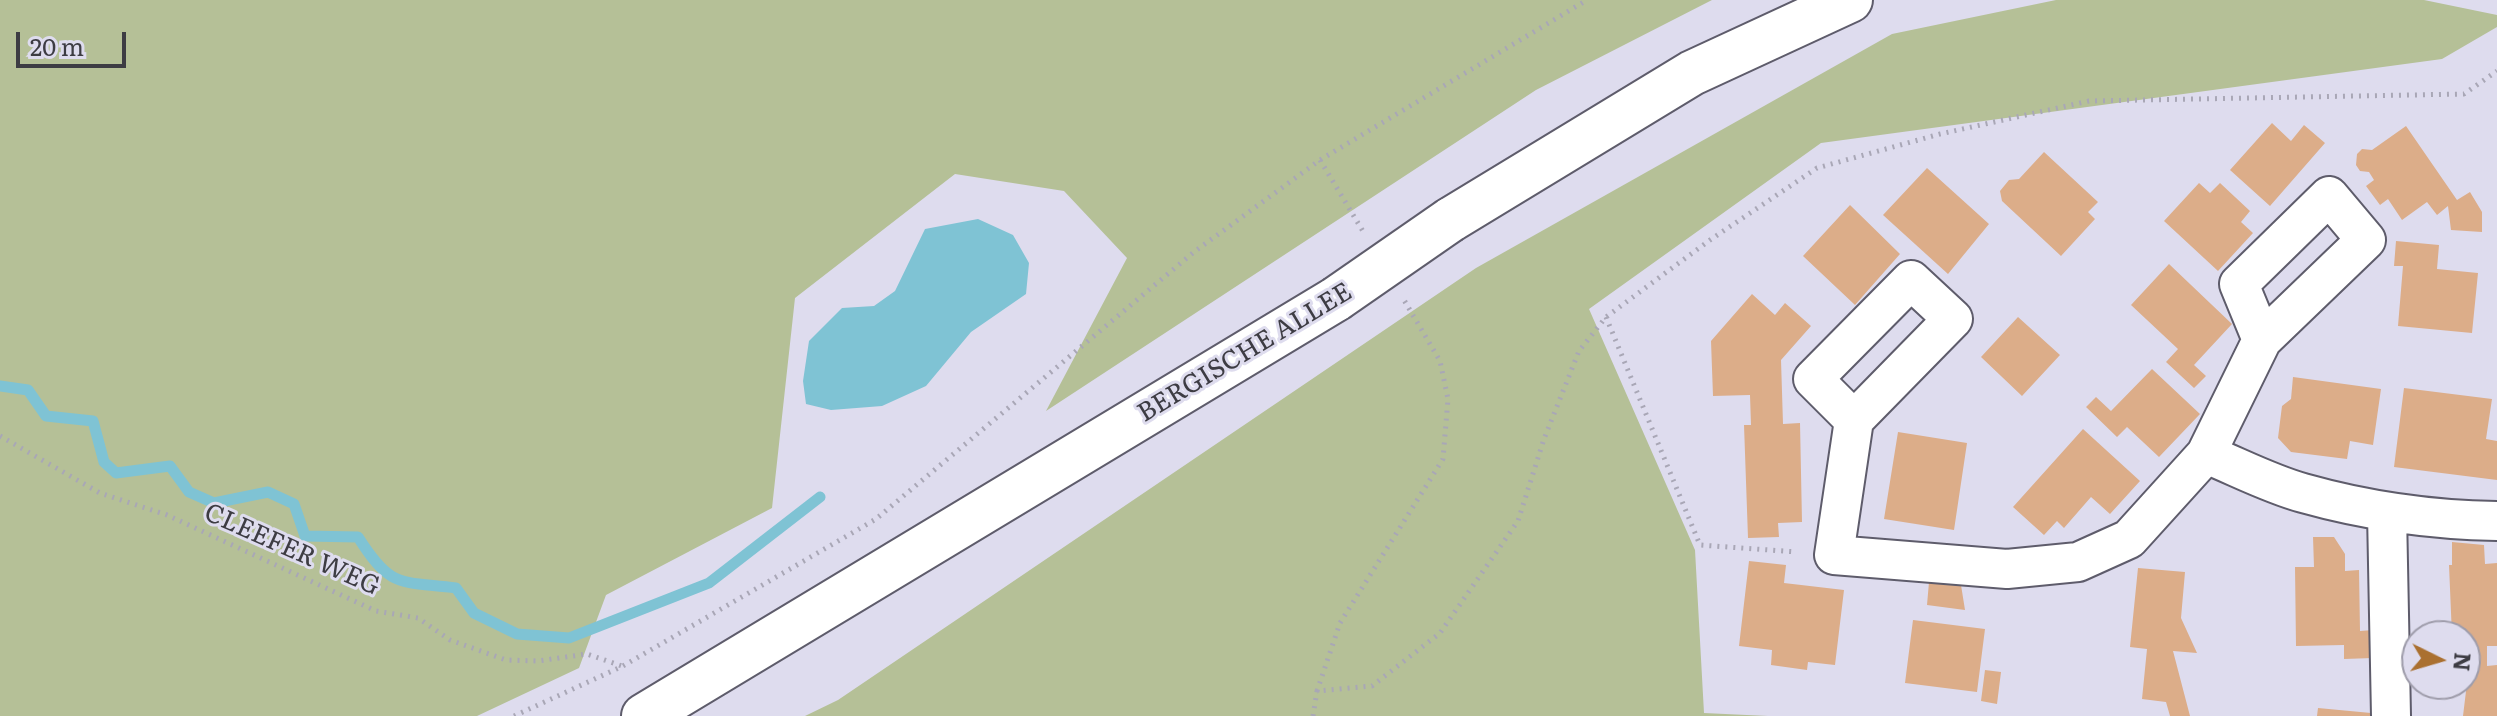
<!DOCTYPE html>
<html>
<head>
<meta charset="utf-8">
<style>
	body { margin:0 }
	#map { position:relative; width:2497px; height:716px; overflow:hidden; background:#dedcee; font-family:Literata,serif }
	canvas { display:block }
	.north { position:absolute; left:2401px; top:620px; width:80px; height:80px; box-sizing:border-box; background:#dedcee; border:2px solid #9e9caa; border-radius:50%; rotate:95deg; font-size:22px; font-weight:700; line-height:32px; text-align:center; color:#3d3c43 }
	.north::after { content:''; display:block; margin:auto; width:28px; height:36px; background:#aa7030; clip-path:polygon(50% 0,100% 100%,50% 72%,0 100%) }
	.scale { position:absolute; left:16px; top:32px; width:110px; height:36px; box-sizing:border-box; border:4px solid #3d3c43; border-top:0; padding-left:10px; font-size:24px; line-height:28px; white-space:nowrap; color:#3d3c43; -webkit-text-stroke:6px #dedcee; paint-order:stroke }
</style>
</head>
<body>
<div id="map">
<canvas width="2497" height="716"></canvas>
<div class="north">N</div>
<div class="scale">20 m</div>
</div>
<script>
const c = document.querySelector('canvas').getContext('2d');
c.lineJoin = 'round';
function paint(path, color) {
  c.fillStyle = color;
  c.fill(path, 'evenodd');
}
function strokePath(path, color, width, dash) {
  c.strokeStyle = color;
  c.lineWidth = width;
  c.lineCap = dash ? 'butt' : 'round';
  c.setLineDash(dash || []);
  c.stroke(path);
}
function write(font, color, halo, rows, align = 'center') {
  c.font = font + ' Literata,serif';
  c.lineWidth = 6;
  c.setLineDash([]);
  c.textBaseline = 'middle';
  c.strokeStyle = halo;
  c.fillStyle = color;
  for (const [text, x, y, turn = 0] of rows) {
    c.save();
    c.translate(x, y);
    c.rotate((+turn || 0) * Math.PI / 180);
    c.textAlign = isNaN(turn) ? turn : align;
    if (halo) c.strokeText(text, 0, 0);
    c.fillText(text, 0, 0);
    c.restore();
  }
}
const green = new Path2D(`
	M0 0H1712L1536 90 1046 411 1127 258 1064 191 955 174 795 298 772 508 606 595 579 668 477 716H0Z
	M2056 0H2424L2497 15V27L2442 59 1821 143 1589 309 1695 550 1704 713 1768 716H805L838 700 1476 268 1892 34Z`);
const water = new Path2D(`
	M978 219 1013 235 1029 263 1026 294 971 332 926 386 882 406 831 410 806 404 803 381 809 341 842 308 874 306 895 291 925 229Z`);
const stream = new Path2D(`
	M0 386 28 390 46 416 93 421 104 462 116 473 170 466 189 492 214 503 268 492 294 504 305 536 358 537C391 589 399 581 456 588L474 613 517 634 569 638 709 583 820 497`);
const building = new Path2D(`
	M2272 123 2291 141 2304 125 2325 143 2270 206 2230 170Z
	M2406 126 2457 200 2470 192 2482 212V232L2451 230 2448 206 2437 215 2427 202 2402 220 2388 199 2380 205 2366 186 2374 180 2369 172 2360 171 2356 165 2357 154 2362 149 2372 150Z
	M2044 152 2098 202 2088 212 2095 219 2061 256 2002 201 2000 191 2009 180 2019 179Z
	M1927 168 1989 224 1948 274 1883 215Z
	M2199 183 2210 193 2220 183 2250 211 2241 222 2253 233 2218 271 2164 221Z
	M1850 205 1900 254 1855 305 1803 256Z
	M2396 241 2439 245 2437 269 2478 273 2472 333 2398 326 2403 266H2394Z
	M2169 264 2232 324 2194 365 2206 376 2194 388 2166 362 2178 349 2131 305Z
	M1752 294 1775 315 1785 303 1811 326 1781 360 1783 424 1800 423 1802 522 1778 523 1779 537 1748 538 1744 425H1751L1750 395 1713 396 1711 341Z
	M2018 317 2060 355 2022 396 1981 357Z
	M2152 369 2200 414 2159 457 2127 427 2117 437 2086 407 2096 397 2111 411Z
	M2293 377 2381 389 2373 445 2350 441 2347 459 2291 452 2278 438 2282 406 2291 399Z
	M2404 388 2492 399 2486 439 2497 441V480L2394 467Z
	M2083 429 2140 481 2110 514 2091 497 2064 528 2057 521 2044 535 2013 507Z
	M1898 432 1967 443 1954 530 1884 519Z
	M2313 537H2334L2345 554V571L2359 570 2360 631 2373 630V658L2344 659V645L2296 646 2295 567H2314Z
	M2452 542 2484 545 2485 564 2497 563V646H2487V666L2497 665V716H2463L2467 683 2471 684 2472 666H2465V636H2452L2449 565H2452Z
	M1749 561 1786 565 1784 583 1844 590 1835 665 1808 662 1807 670 1771 665 1772 650 1739 646Z
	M2138 568 2185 572 2181 618 2197 653 2173 651 2190 716H2170L2166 702 2142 699 2147 649 2130 647Z
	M1929 582 1961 585 1965 610 1927 605Z
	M1913 620 1985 629 1977 692 1905 683Z
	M1985 670 2001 672 1997 704 1981 701Z
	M2318 708 2371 713V716H2317Z`);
const path = new Path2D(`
	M1320 160 1364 233
	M1606 317 1700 545 1797 552
	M0 436 100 493 167 515 376 611 418 618 450 640 506 660 538 661 587 654 622 666
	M1317 691 1340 623 1443 459 1448 399 1440 361 1404 300
	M514 716 623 666 876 519 1194 252 1320 160 1587 0
	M1313 716 1317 691 1372 686 1440 633 1518 521 1544 439 1579 351 1606 317 1710 240 1817 168 1940 134 2089 101 2464 94 2497 71`);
const minor = new Path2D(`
	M1854 420 1813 379 1911 280 1953 319 1854 420 1834 555 2007 569 2078 562 2129 539 2206 454C2238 467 2270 484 2303 493 2367 511 2431 520 2497 521
	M2206 454 2262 340 2366 240 2329 196 2239 284 2262 340
	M2387 513 2391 716`);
const secondary = new Path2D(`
	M1450 220 1692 73 1850 0
	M644 716 1336 299`);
const secondaryBridge = new Path2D(`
	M1336 299 1450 220`);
const streetNames = [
	["BERGISCHE ALLEE",1245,353,-31],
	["CLEEFER WEG",292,550,24]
];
paint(green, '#b5c097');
paint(water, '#7fc3d4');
strokePath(stream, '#7fc3d4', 11);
paint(building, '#dcad89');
strokePath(minor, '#5e5c6b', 42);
strokePath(secondary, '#5e5c6b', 48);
strokePath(path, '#a9a7b6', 5, [2, 6]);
strokePath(minor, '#fff', 38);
strokePath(secondary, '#fff', 44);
strokePath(secondaryBridge, '#5e5c6b', 48, []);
strokePath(secondaryBridge, '#fff', 44);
write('26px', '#3d3c43', '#dedcee', streetNames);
</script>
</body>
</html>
